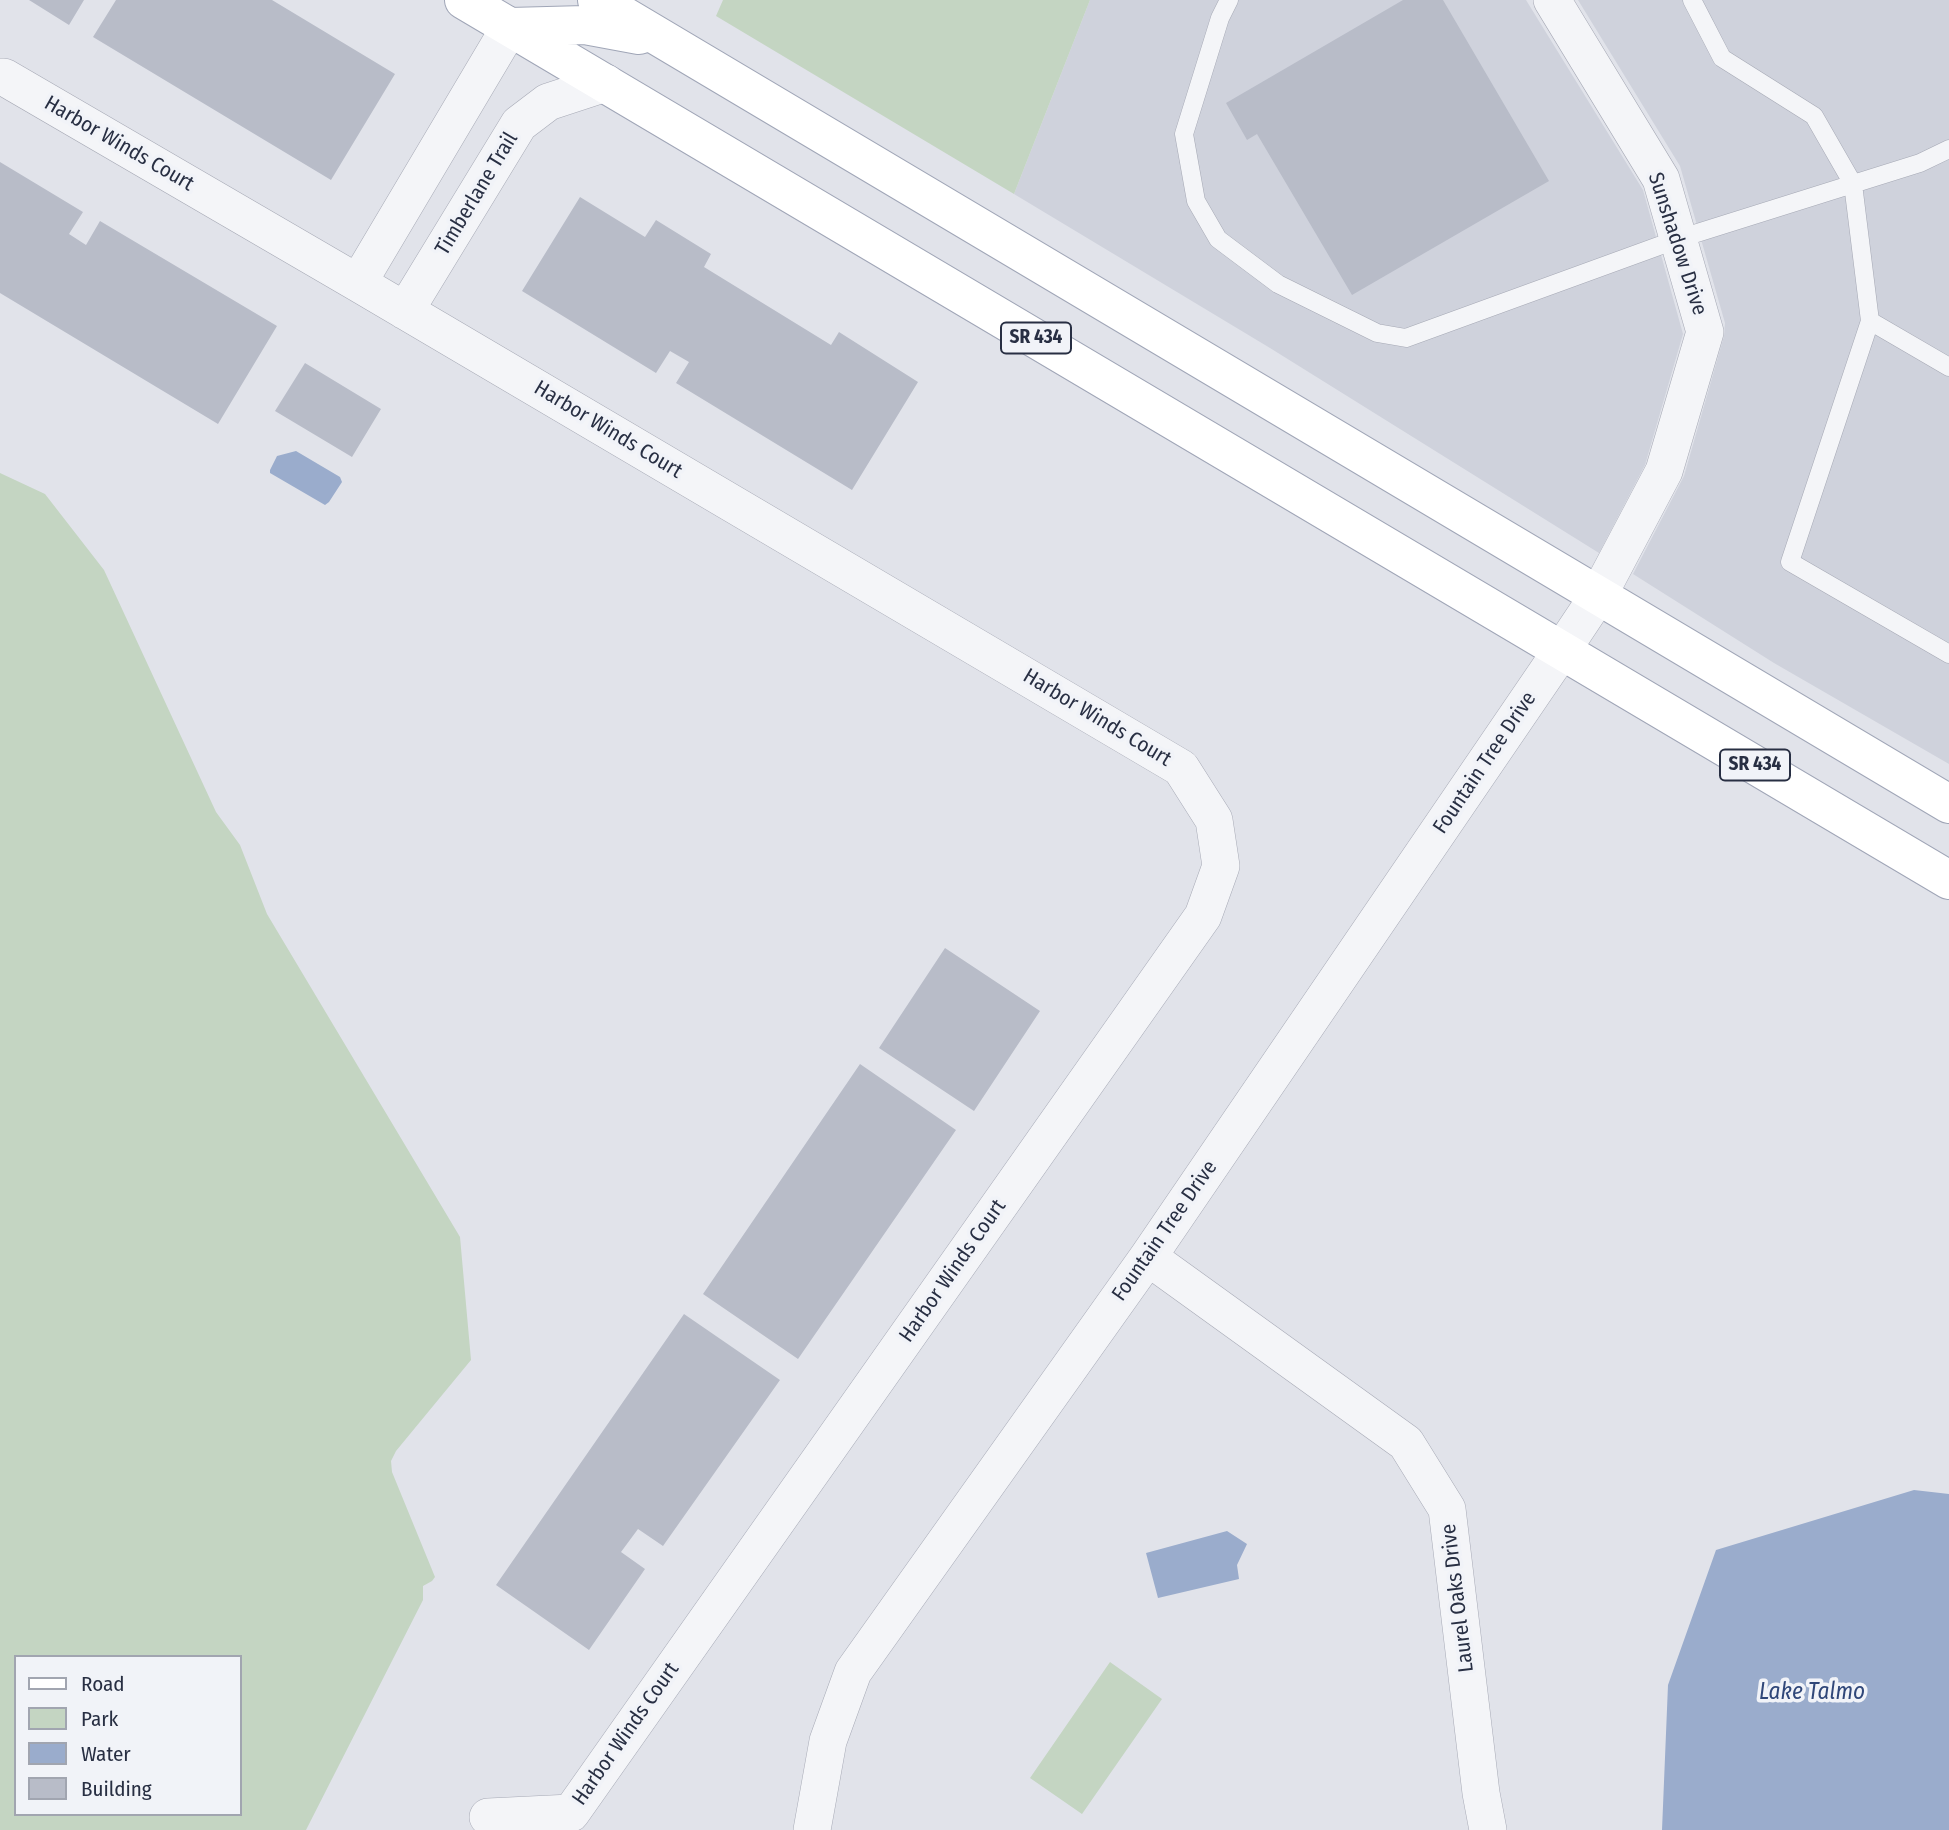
<!DOCTYPE html>
<html>
<head>
<meta charset="utf-8">
<style>
	body { margin:0 }
	#map { position:relative; width:1949px; height:1830px; overflow:hidden; background:#e1e3ea; font-family:"Fira Sans Condensed",sans-serif }
	canvas { display:block }
	.legend { position:absolute; left:14px; top:1655px; width:228px; height:161px; box-sizing:border-box; background:#f1f3f8; border:2px solid #a1a5b0; margin:0; padding:9px 12px; list-style:none; font-size:21px; color:#282f43 }
	.legend li { display:flex; align-items:center; gap:14px; height:35px }
	.legend b { width:35px; border:2px solid #a1a5b0 }
</style>
</head>
<body>
<div id="map">
<canvas width="1949" height="1830"></canvas>
<ul class="legend">
<li><b style="height:9px;background:#fff"></b>Road</li>
<li><b style="height:19px;background:#c4d5c2"></b>Park</li>
<li><b style="height:19px;background:#9aaccc"></b>Water</li>
<li><b style="height:19px;background:#b8bcc8"></b>Building</li>
</ul>
</div>
<script>
const c = document.querySelector('canvas').getContext('2d');
c.lineJoin = 'round';
function paint(path, color) {
  c.fillStyle = color;
  c.fill(path, 'evenodd');
}
function strokePath(path, color, width, dash) {
  c.strokeStyle = color;
  c.lineWidth = width;
  c.lineCap = dash ? 'butt' : 'round';
  c.setLineDash(dash || []);
  c.stroke(path);
}
function write(font, color, halo, rows, align = 'center') {
  c.font = font + ' "Fira Sans Condensed",sans-serif';
  c.lineWidth = 7;
  c.setLineDash([]);
  c.textBaseline = 'middle';
  c.strokeStyle = halo;
  c.fillStyle = color;
  for (const [text, x, y, turn = 0] of rows) {
    c.save();
    c.translate(x, y);
    c.rotate((+turn || 0) * Math.PI / 180);
    c.textAlign = isNaN(turn) ? turn : align;
    if (halo) c.strokeText(text, 0, 0);
    c.fillText(text, 0, 0);
    c.restore();
  }
}
const built = new Path2D(`
	M1090 0H1526L1643 190 1683 334 1645 465 1599 553 1270 348 1014 194Z
	M1578 0H1949V764L1774 663 1633 574 1684 476 1724 336 1725 323 1680 166Z`);
const green = new Path2D(`
	M723 0H1090L1014 194 716 16Z
	M0 473 45 494 104 570 216 812 240 845 267 914 460 1237 471 1360 396 1451 391 1461 392 1472 435 1577 432 1581 423 1586V1600L306 1830H0ZM16 1657H240V1814H16Z
	M1110 1662 1162 1699 1082 1814 1030 1778Z`);
const water = new Path2D(`
	M296 451 340 477 342 482 329 502 325 505 270 473V470L277 456Z
	M1914 1490 1949 1494V1830H1662L1668 1685 1716 1550Z
	M1227 1531 1247 1544 1237 1565 1239 1579 1158 1598 1146 1553Z`);
const building = new Path2D(`
	M29 0H84L69 25Z
	M116 0H272L395 74 331 180 93 37Z
	M1403 0H1443L1549 181 1352 295 1257 134 1247 140 1226 103Z
	M0 162 83 212 69 234 86 245 100 221 277 326 218 424 0 293Z
	M580 197 645 237 656 220 711 254 704 267 831 345 839 332 918 382 852 490 676 383 689 362 670 351 656 373 522 291Z
	M305 363 381 409 352 457 275 411Z
	M945 948 1040 1011 974 1111 879 1048Z
	M860 1064 956 1130 798 1359 703 1294Z
	M684 1314 780 1380 663 1546 638 1529 621 1552 645 1569 589 1650 496 1585Z`);
const service = new Path2D(`
	M1229 0 1220 18 1184 134 1196 201 1218 239 1278 284 1377 333 1406 338 1678 239 1853 184 1870 321 1949 367
	M1692 0 1722 58 1814 116 1853 184 1920 163 1949 149
	M1870 321 1790 562 1949 654`);
const minor = new Path2D(`
	M0 77H4L358 283 1181 768 1214 820 1221 866 1203 916 571 1813 488 1817
	M358 283 510 27
	M405 311 519 124 548 102 606 83
	M1148 1257 1406 1443 1447 1509 1481 1793 1488 1830
	M812 1830 828 1741 853 1672 1148 1257 1562 650 1598 596 1664 471 1705 332 1661 179 1552 0`);
const primary = new Path2D(`
	M464 0 1949 880
	M597 0 1949 804
	M510 27 585 25 639 35`);
const shields = [
	[1036,338,70],
	[1755,765,70]
];
const shieldNames = [
	["SR 434",1036,338],
	["SR 434",1755,765]
];
const streetNames = [
	["Harbor Winds Court",119,144,30],
	["Timberlane Trail",477,194,-59],
	["Sunshadow Drive",1677,244,72],
	["Harbor Winds Court",608,430,31],
	["Harbor Winds Court",1097,718,31],
	["Fountain Tree Drive",1485,763,-56],
	["Fountain Tree Drive",1165,1231,-55],
	["Harbor Winds Court",953,1271,-55],
	["Laurel Oaks Drive",1458,1598,-97],
	["Harbor Winds Court",626,1734,-55]
];
const waterNames = [
	["Lake Talmo",1812,1693]
];
paint(built, '#cfd2dc');
paint(green, '#c4d5c2');
paint(water, '#9aaccc');
paint(building, '#b8bcc8');
strokePath(service, '#a6a9b5', 19);
strokePath(minor, '#a6a9b5', 38);
strokePath(primary, '#a0a6b7', 40);
strokePath(service, '#f4f5f8', 18);
strokePath(minor, '#f4f5f8', 37);
strokePath(primary, '#fff', 38);
for (const [x, y, w] of shields) {
  const box = new Path2D();
  box.roundRect(x - w / 2, y - 15.5, w, 31, 5);
  c.fillStyle = '#f1f3f8';
  c.fill(box);
  strokePath(box, '#282f43', 2);
}
write('bold 19px', '#282f43', null, shieldNames);
write('21px', '#282f43', '#f1f3f8', streetNames);
write('italic 23px', '#304779', '#f1f3f8', waterNames);
</script>
</body>
</html>
